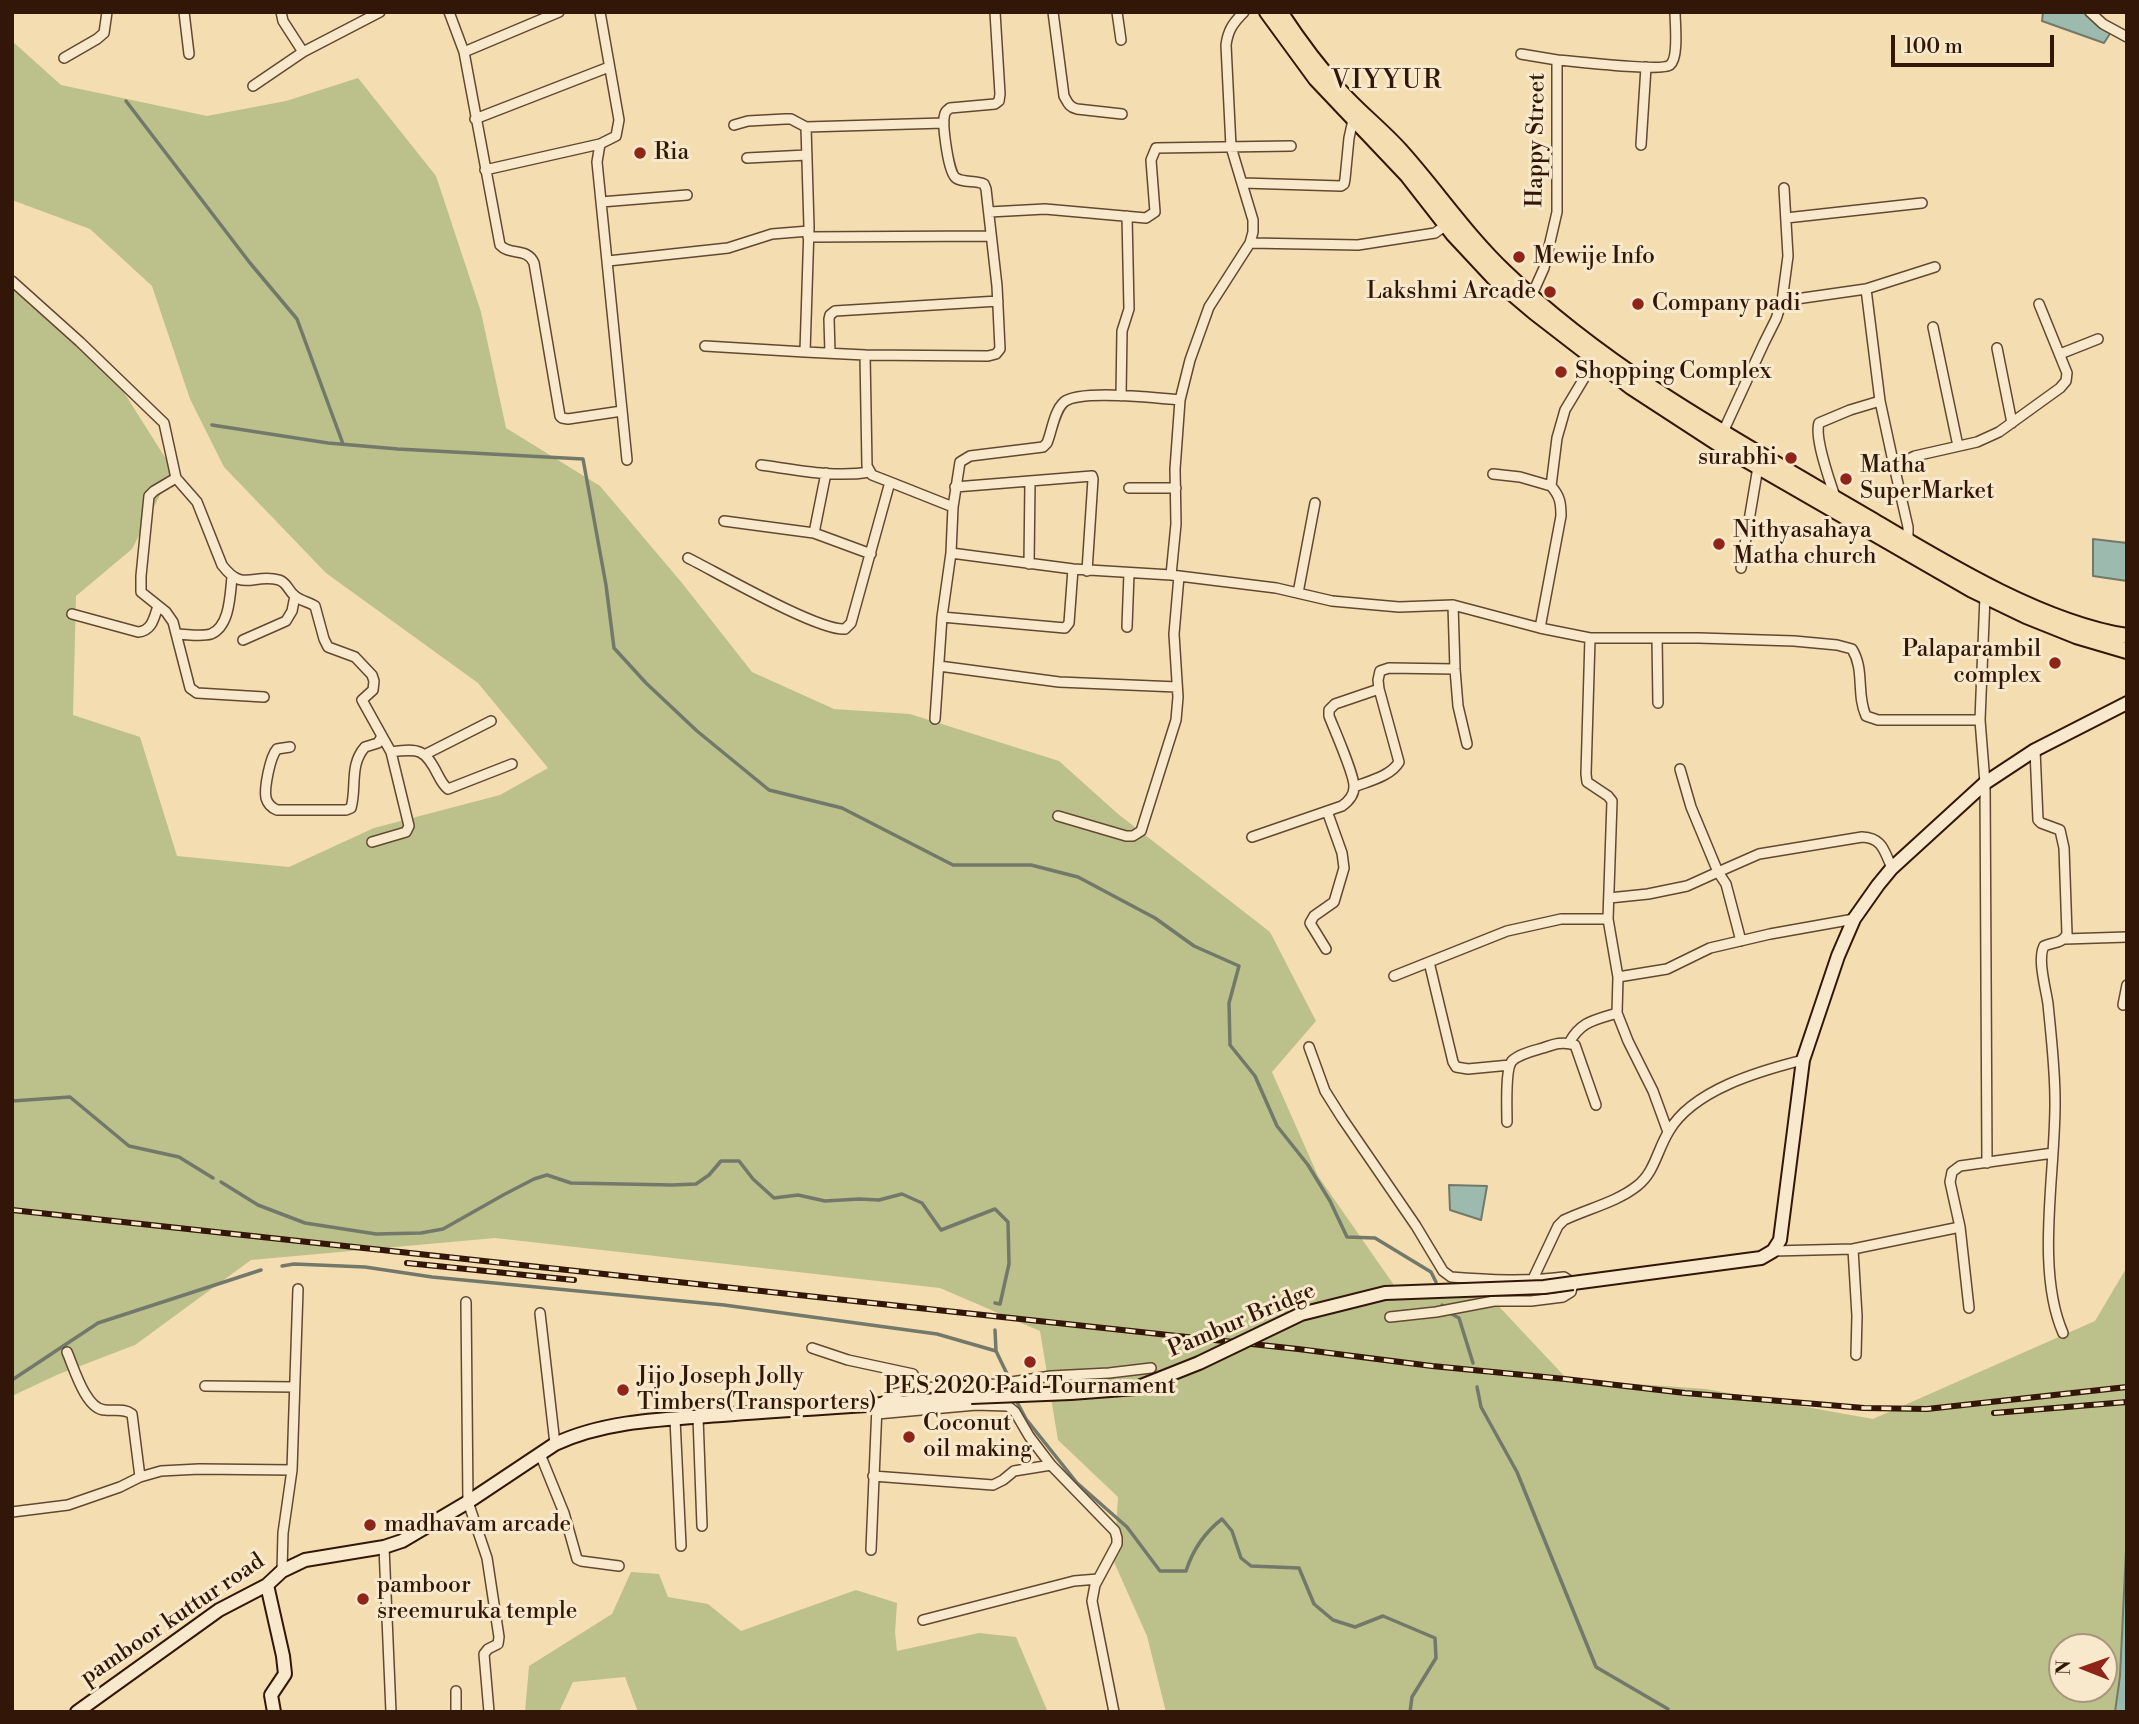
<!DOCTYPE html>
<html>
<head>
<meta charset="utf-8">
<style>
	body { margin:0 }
	#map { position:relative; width:2139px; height:1724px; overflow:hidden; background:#f4ddb0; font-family:"Libre Bodoni",serif }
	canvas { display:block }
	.frame { position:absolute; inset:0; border:14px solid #321607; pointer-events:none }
	.north { position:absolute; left:2048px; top:1633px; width:70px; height:70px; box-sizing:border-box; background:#f8e9cc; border:2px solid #a9957d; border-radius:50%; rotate:271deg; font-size:19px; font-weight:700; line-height:28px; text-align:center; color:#321607 }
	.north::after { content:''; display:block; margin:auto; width:24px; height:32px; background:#8f2418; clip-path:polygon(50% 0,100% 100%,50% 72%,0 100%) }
	.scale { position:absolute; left:1891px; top:35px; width:163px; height:32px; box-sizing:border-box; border:4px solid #321607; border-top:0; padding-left:9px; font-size:21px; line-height:24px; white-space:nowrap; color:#321607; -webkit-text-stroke:5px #f8e9cc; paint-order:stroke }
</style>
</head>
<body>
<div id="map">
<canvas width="2139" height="1724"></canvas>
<div class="frame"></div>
<div class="north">N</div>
<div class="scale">100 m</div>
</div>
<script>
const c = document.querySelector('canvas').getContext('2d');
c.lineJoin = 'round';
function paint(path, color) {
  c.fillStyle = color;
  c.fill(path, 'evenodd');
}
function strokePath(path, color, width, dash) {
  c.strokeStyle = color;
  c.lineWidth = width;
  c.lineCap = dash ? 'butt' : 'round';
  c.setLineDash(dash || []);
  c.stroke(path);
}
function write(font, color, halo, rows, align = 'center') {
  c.font = font + ' "Libre Bodoni",serif';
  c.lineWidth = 6;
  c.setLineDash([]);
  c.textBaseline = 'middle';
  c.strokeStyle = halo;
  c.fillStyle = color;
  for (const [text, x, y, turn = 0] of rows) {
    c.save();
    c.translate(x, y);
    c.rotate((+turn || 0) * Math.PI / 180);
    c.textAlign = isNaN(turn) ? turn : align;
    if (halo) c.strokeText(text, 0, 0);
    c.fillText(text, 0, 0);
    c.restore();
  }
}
const green = new Path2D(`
	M12 41 61 85 207 116 286 101 358 78 436 176 481 312 506 428 600 486 682 583 752 672 834 709 910 714 1059 761 1118 814 1270 932 1316 1021 1272 1072 1318 1176 1396 1288 1475 1281 1567 1379 1706 1389 1873 1419 2095 1321 2127 1267V1712H1166L1147 1636 1114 1562 1118 1497 1058 1440 1040 1331 940 1288 495 1238 251 1260 135 1345 59 1374 12 1396V279L99 353 173 470 132 549 76 596 73 715 140 737 177 856 289 867 374 828 500 795 548 768 478 683 326 573 224 467 190 399 152 286 90 229 12 200ZM2062 1647H2104V1689H2062Z
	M631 1572 659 1574 668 1597 708 1604 741 1631 856 1590 897 1603 895 1632 897 1651 979 1633 1016 1637 1047 1710 1055 1712H638L625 1677 573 1682 559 1712H525L529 1666 612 1614Z`);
const water = new Path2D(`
	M2043 12H2087L2111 32 2104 43 2042 21Z
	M2093 539 2127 543V581L2093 576Z
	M1449 1185 1487 1186 1481 1220 1450 1210Z
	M2127 1530V1712H2115L2120 1676Z`);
const stream = new Path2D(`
	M126 101 250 263 297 319 343 444
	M212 425 328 443 398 449 583 459 606 585 614 648 646 683 697 731 769 790 842 808 953 865H1031L1078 877 1155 918 1194 946 1239 966 1229 1003 1230 1045 1255 1076 1277 1126 1308 1165 1330 1201 1347 1237 1375 1238 1431 1272 1436 1282
	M12 1101 70 1097 129 1146 179 1157 213 1178
	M221 1182 258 1205 305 1223 376 1234 421 1233 443 1229 505 1194 534 1179 547 1175 571 1183 672 1185 696 1184 709 1175 721 1161H739L753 1179 774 1198 798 1195 825 1201 859 1199 879 1200 902 1194 922 1203 941 1230 995 1209 1008 1222 1009 1264 1000 1304 995 1303
	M282 1266 294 1264 365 1267 432 1277 724 1305 937 1334 996 1351
	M1442 1305 1448 1312 1459 1318 1473 1363
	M995 1330 996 1351 1009 1378
	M12 1380 98 1323 261 1270
	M1477 1387 1481 1407 1517 1472 1596 1667 1668 1709 1667 1712
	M1017 1402 1026 1419 1077 1483 1127 1527 1160 1571H1186C1193 1549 1204 1533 1222 1519L1232 1531 1241 1558 1251 1566 1299 1568 1314 1604 1333 1620 1355 1627 1383 1616 1435 1638 1436 1658 1412 1697 1410 1712`);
const street = new Path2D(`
	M184 12 189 54
	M281 12 283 21 303 52
	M449 12 464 52 500 245C510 256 527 247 534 263L560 416 562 418 568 419 622 411
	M600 12 619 120 616 136 600 144 597 162 627 460
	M1053 12 1064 96C1068 103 1069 107 1077 109L1122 114
	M1117 12 1121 40
	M2090 12 2103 24 2127 37
	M464 52 559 12
	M1521 54 1557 60V212L1544 268 1531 297
	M64 58 97 39 104 33 107 12
	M1557 60C1573 61 1661 72 1670 65 1679 58 1675 23 1675 12
	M253 86 303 52 380 12
	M475 119 609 67
	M734 125 748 121 785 119H791L806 127 944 123
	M1641 145 1646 67
	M747 158 807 155
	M485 170 600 144
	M1243 183 1341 186 1344 184 1345 179 1349 138 1353 120
	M601 202 687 195
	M989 212 1045 209 1146 218 1155 212 1151 160 1156 148 1291 146
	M1786 218 1922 203
	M808 237 991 236
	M1250 243 1358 245 1435 233 1446 225
	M608 261 728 248 772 234 809 231
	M12 281 80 342 164 423 176 478 197 502 222 565C243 593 253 573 279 580 288 583 288 591 295 596 301 601 309 602 315 606L324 639 328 647 355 657 372 675 374 681 373 690 362 700 382 736 378 743 365 747C349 765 357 787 351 808L346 810H277C272 808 268 805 266 798 264 788 270 757 277 749L290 747
	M1782 301 1866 289 1935 267
	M1933 327 1958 446
	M705 346 805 352
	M1997 348 2012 423
	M830 353 829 319 830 315 835 311 998 301
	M2060 354 2098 339
	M865 355 988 356 996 354 1000 349 997 286 986 189 984 184C976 180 963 183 956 178 948 173 943 127 944 118 945 112 945 112 950 108L995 104 999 101 1000 94 995 12
	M1121 396 1122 331 1129 309 1127 216
	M1880 401 1894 466
	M1723 432 1764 343 1776 319 1782 301 1788 256 1784 188
	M761 465C797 470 834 478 870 472
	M1493 474 1520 477 1551 486
	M176 478 154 491 149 496 141 576V592L166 612 173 622 190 688 197 693 264 697
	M890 482 953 507
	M955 487 1092 476 1093 479 1087 571
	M1129 488H1176
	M1835 497C1830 481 1814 438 1819 423L1850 410 1880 401 1866 289
	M724 521 814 533 871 554
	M814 533 826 473
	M1908 541V527L1894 466 1915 456 1977 442 1999 432 2060 388 2066 381 2067 373 2039 304
	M951 553 1073 569 1171 575 1276 588 1332 601 1399 607 1453 605 1540 628 1590 638H1699L1794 641 1837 645 1852 649C1865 670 1856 694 1866 716L1878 720H1980L1985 596
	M688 558C718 573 818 631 845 629L851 623 890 482 872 475 867 466 865 355 805 352 809 227 806 127
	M1029 564 1030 481
	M1741 568 1758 467
	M1171 575 1176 524 1175 469 1180 400 1190 360 1209 307 1250 243 1253 232V220L1231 147 1226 45C1228 30 1233 23 1244 12
	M1298 593 1315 503
	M1453 605 1455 669 1458 706 1467 744
	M72 614 138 632C152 631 154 618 158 606
	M942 617 1065 628 1069 623 1073 569
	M1127 627 1129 573
	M1540 628 1561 516C1561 503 1560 496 1551 486L1557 438 1565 410 1595 360
	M176 634C187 634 201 637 211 634 230 626 230 595 232 577
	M1590 638 1586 774 1587 782 1608 796 1612 801 1608 919 1618 977
	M1657 638 1658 703
	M243 640 286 621 292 611 295 596
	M939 666 1059 682 1177 687
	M935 719 942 617 951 553 953 507 960 462 970 456 1043 447 1047 443C1052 431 1054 411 1064 402 1080 389 1158 398 1180 400
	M1980 720 1985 783 1987 1163
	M2035 750 2038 820 2041 823 2060 830 2064 848 2067 934C2062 944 2053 942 2044 946 2037 959 2046 989 2048 1004 2051 1035 2055 1068 2055 1100 2056 1170 2035 1269 2063 1333
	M391 752C419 748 425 749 438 775 441 781 443 785 448 789L512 764
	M426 754 491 721
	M1354 787C1369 781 1391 776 1399 762L1379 689 1378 680 1380 671 1389 668 1455 669
	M1058 816 1126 836H1133L1141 831 1176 720 1178 697 1174 634 1179 576
	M1252 837 1342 806C1349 801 1354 795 1354 787 1355 776 1334 729 1329 716V710L1335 704 1379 689
	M372 842 406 832 409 826 391 752 382 736
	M1609 898 1648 894 1687 886 1718 872 1691 807 1680 769
	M2065 939 2127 937
	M1741 941 1726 884 1718 872 1759 854 1862 837C1883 838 1884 851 1892 868
	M1326 949 1310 923 1314 916 1334 902 1344 868 1342 853 1327 811
	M1429 962 1453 1062 1456 1067 1468 1069 1510 1065
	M1394 976 1507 931 1561 919H1608
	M2123 1005 2127 985
	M1569 1043C1581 1021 1595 1020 1617 1013
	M1309 1047 1325 1091 1342 1118 1416 1226 1443 1271 1451 1277C1489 1280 1526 1282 1564 1277L1573 1283 1571 1292 1563 1297 1531 1301H1494L1436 1312 1390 1317
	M1507 1122C1507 1110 1505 1069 1512 1061 1519 1054 1533 1051 1543 1048 1554 1044 1563 1041 1575 1045L1596 1105
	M1668 1132 1653 1091 1628 1041 1617 1013 1618 977 1667 969 1710 948 1770 934 1854 919
	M1853 1249 1960 1227
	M1773 1251 1853 1249 1857 1316 1856 1355
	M1532 1281 1558 1226 1564 1220C1587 1209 1617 1202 1637 1186 1655 1172 1657 1150 1669 1131 1693 1090 1759 1071 1803 1060
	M466 1302 468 1502 487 1558 499 1637 498 1644 488 1649 484 1654 489 1712
	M1969 1308 1960 1227 1950 1182 1952 1172 1960 1166 2053 1153
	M540 1313 555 1444
	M812 1348 848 1360 913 1374 916 1379 917 1388
	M67 1352C74 1368 86 1410 105 1410 115 1411 124 1408 132 1414L140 1477
	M205 1386 294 1387
	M877 1414 976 1405 1008 1406 1015 1412 1029 1436 1051 1465 1115 1531 1117 1538V1544L1095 1585 1092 1601 1114 1712
	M698 1417 702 1526
	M675 1419 681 1546
	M540 1454 564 1513 577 1559 581 1561 619 1566
	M873 1476 993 1485 1003 1480 1014 1471 1051 1465
	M12 1512 68 1505 120 1487 140 1477 161 1471 199 1469 292 1470
	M384 1547 391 1712
	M871 1550 877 1406 894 1394 917 1388 998 1384 1051 1376 1109 1373 1151 1368
	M282 1571 283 1533 292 1470 298 1289
	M923 1620 1074 1581 1098 1579
	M456 1691V1712`);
const secondary = new Path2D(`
	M1573 1283 1761 1258 1773 1251 1780 1240 1803 1060 1838 956 1854 919 1878 885 1892 868 1985 783 2035 750 2127 703
	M267 1585 283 1656 285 1674 271 1695 274 1712
	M77 1712 219 1610 267 1585 282 1571 305 1560 384 1547 402 1541 468 1502 555 1444C606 1420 667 1419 722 1415 805 1408 888 1405 971 1397`);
const primary = new Path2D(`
	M1267 12 1316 79 1407 175 1453 234 1495 279 1534 312 1631 387 1717 443 1972 590 2026 616 2076 636 2127 651
	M1280 12C1299 41 1319 68 1342 93 1360 113 1382 130 1400 150 1436 190 1466 235 1505 272 1611 374 1743 444 1869 518 1943 562 2042 623 2127 636`);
const rail = new Path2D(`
	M12 1210 1298 1349 1432 1366 1565 1379 1685 1393 1864 1408 1927 1409 2127 1387
	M407 1263 574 1280
	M1994 1413 2127 1402`);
const secondaryBridge = new Path2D(`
	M971 1397 1071 1393 1136 1388 1199 1363 1301 1314 1385 1293 1544 1287 1573 1283`);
const markers = [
	[640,153,7,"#8f2418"],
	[1519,257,7,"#8f2418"],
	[1550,292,7,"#8f2418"],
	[1638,304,7,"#8f2418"],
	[1561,372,7,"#8f2418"],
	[1791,458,7,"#8f2418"],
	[1846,479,7,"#8f2418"],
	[1719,544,7,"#8f2418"],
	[2055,663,7,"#8f2418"],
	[1030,1362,7,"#8f2418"],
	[623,1390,7,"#8f2418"],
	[909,1437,7,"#8f2418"],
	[370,1525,7,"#8f2418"],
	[363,1599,7,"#8f2418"]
];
const streetNames = [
	["Happy Street",1537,140,-89],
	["Pambur Bridge",1242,1321,-23],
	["pamboor kuttur road",173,1620,-34]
];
const poiNames = [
	["Ria",654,153],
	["Mewije Info",1533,257],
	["Lakshmi Arcade",1536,292,"right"],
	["Company padi",1652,304],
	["Shopping Complex",1575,372],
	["surabhi",1777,458,"right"],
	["Matha",1860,466],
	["SuperMarket",1860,492],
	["Nithyasahaya",1733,531],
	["Matha church",1733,557],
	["Palaparambil",2041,650,"right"],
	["complex",2041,676,"right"],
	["Jijo Joseph Jolly",637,1377],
	["Timbers(Transporters)",637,1403],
	["PES 2020 Paid Tournament",1030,1387,"center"],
	["Coconut",923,1424],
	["oil making",923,1450],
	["madhavam arcade",384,1525],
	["pamboor",377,1586],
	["sreemuruka temple",377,1612]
];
const quarterNames = [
	["VIYYUR",1387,82]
];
paint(green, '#bcc08a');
paint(water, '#9cbbae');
strokePath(water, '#72796b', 2);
strokePath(stream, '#72796b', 3.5);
strokePath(street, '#624831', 12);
strokePath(secondary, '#321607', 16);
strokePath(primary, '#321607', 18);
strokePath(street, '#f8e9cc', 9);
strokePath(secondary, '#f8e9cc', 12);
strokePath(primary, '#f4ddb0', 14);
strokePath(rail, '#321607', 6);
strokePath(rail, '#f8e9cc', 3.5, [10]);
strokePath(secondaryBridge, '#321607', 16, []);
strokePath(secondaryBridge, '#f8e9cc', 12);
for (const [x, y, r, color] of markers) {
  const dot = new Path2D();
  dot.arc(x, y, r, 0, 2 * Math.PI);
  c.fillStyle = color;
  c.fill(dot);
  strokePath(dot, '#f8e9cc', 2.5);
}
write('23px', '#321607', '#f8e9cc', streetNames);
write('23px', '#321607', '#f8e9cc', poiNames, 'left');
c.letterSpacing = '2px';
write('26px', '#321607', '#f8e9cc', quarterNames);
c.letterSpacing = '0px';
</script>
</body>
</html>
